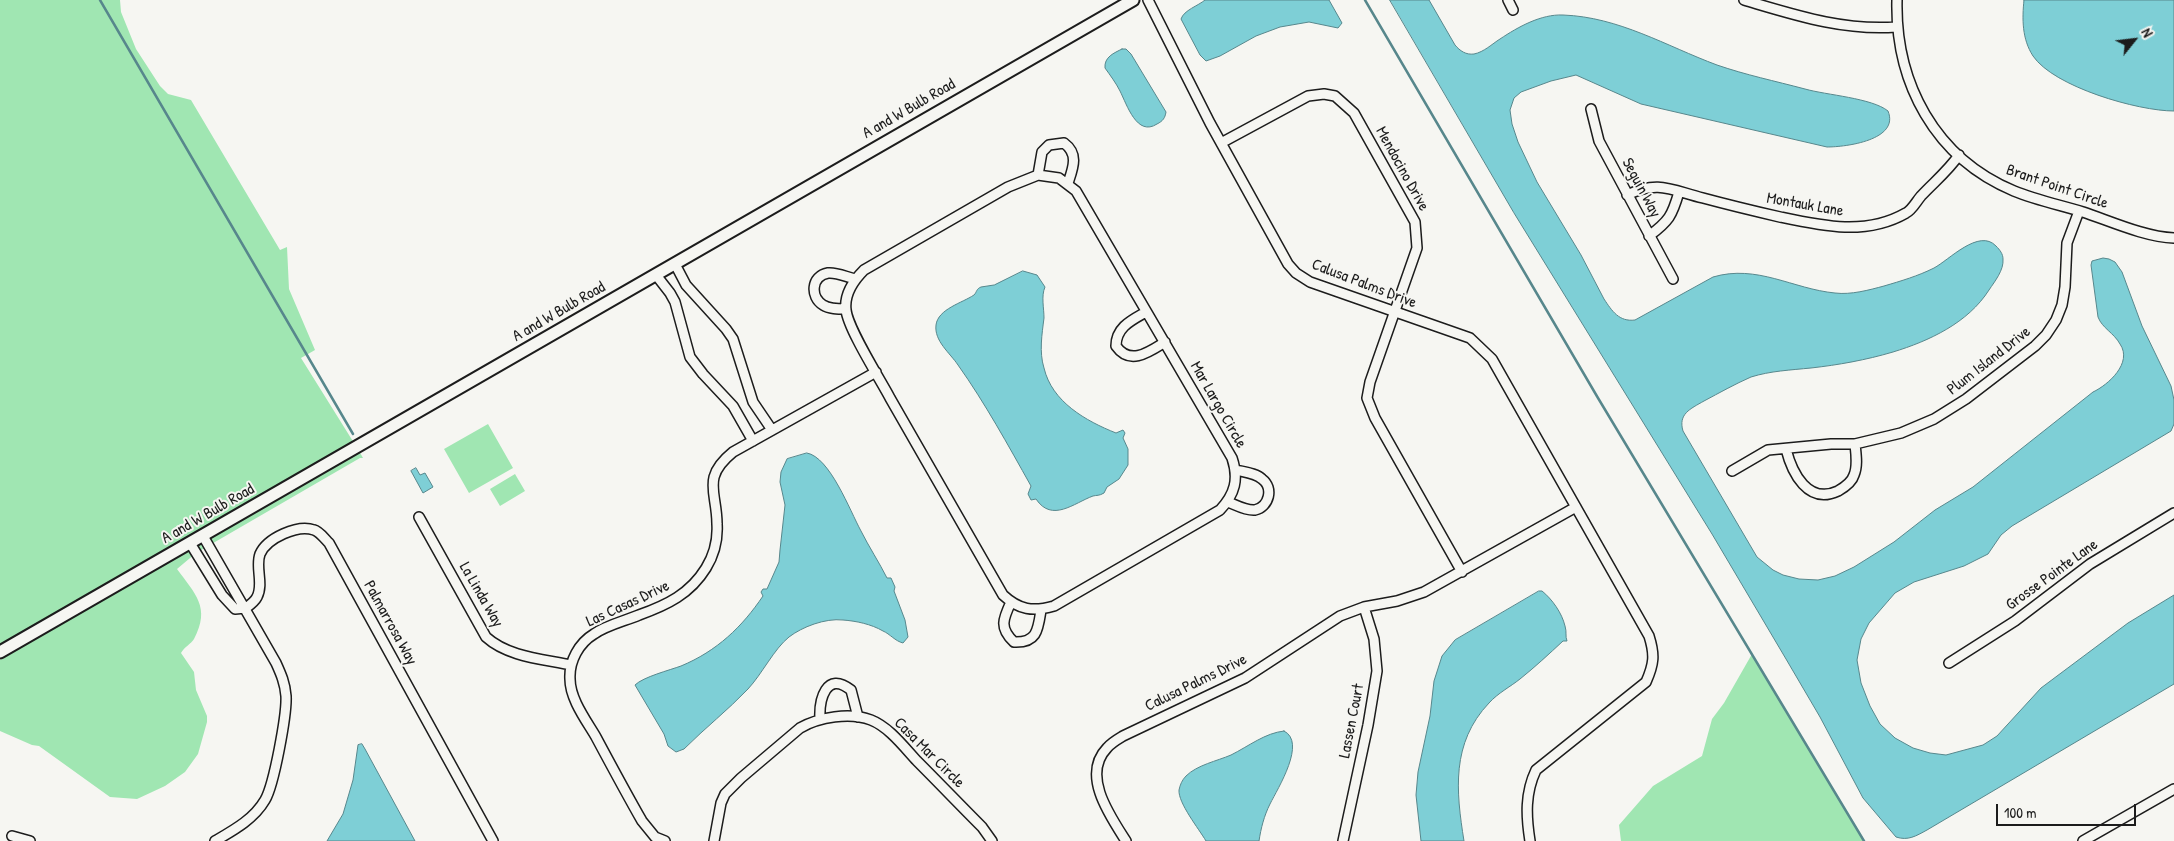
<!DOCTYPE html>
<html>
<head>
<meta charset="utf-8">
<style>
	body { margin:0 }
	#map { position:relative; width:2174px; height:841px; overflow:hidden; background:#f6f6f2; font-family:"Patrick Hand",sans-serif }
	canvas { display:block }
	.north { position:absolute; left:2109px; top:15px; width:50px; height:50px; -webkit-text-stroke:4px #f6f6f2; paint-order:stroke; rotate:61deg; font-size:14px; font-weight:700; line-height:20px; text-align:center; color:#1c1c1c }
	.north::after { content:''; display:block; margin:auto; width:18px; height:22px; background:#1c1c1c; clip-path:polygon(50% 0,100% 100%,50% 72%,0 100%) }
	.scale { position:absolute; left:1996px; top:804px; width:140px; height:22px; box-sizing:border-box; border:2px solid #1c1c1c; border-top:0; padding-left:6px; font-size:15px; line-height:18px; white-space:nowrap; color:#1c1c1c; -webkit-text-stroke:4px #f6f6f2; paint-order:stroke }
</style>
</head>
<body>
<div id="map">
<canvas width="2174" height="841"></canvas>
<div class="north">N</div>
<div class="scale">100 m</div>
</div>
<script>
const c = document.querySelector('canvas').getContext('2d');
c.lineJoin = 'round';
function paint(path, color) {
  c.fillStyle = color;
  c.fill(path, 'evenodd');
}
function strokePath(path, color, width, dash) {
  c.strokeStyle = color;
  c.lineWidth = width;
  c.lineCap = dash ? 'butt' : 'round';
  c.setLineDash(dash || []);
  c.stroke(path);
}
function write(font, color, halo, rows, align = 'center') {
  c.font = font + ' "Patrick Hand",sans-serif';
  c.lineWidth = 4;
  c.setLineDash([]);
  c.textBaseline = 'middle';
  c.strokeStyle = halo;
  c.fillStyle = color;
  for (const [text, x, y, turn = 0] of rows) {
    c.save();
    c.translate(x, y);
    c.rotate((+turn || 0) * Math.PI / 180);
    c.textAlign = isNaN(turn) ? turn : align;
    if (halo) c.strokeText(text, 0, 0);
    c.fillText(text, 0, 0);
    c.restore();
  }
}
const green = new Path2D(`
	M0 0H120L121 12 136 49 160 86 168 94 191 100 280 250 287 247 289 289 315 350 301 358 354 443 0 647Z
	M488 424 513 468 469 493 444 449Z
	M359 451 363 458H360L196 553 177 569C195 594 211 607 194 639 191 644 184 647 181 653L194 672 196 690 207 716V722L198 754 185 772 165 786 137 799 110 797 39 746 32 745 0 731V660Z
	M515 474 525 491 500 506 490 489Z
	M1752 654 1865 841H1621L1619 825 1653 786 1702 756 1712 719 1724 703Z`);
const water = new Path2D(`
	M1205 0H1329L1342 23 1338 28 1309 22 1280 27 1256 36 1220 56 1206 61 1200 55 1181 19C1184 10 1198 6 1205 0Z
	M1390 0H1429L1455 45C1460 51 1466 55 1474 54 1484 52 1492 44 1500 39 1518 27 1541 14 1563 15 1619 17 1666 46 1717 65 1746 75 1775 81 1805 89 1826 95 1872 98 1888 111 1900 140 1846 147 1827 147L1641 104 1576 75 1551 81 1521 92 1514 98 1510 110 1512 124 1518 142 1537 182 1581 255 1604 299C1612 311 1619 322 1635 320L1713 277C1757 264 1793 289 1835 293 1851 295 1869 290 1884 286 1901 281 1918 276 1934 268 1949 260 1979 228 1996 246 2000 250 2003 254 2003 259 2004 270 1995 281 1989 290 1968 323 1929 341 1893 352 1866 360 1838 365 1811 368 1791 370 1770 371 1751 377 1735 384 1719 393 1704 401 1690 409 1678 414 1683 431L1757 557 1773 570 1783 575 1799 579 1818 580 1835 576 1854 567 1894 542 1935 510 1973 487 2093 392C2108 385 2133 363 2120 344 2114 333 2102 328 2098 317L2091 265 2092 261 2103 258 2109 259 2115 262 2122 272 2142 326 2171 386 2174 400V424L2171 431 2012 526 2001 535 1988 554 1964 566 1914 582 1895 593 1869 623 1861 639 1857 660 1861 683 1870 706 1880 724 1895 738 1913 748 1930 753 1946 755 1983 745 1997 736 2041 688 2128 623 2174 595V684L1927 830C1916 836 1908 841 1896 837L1863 798 1820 717 1786 659 1712 534 1514 213Z
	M2024 0H2174V111C2138 111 2054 87 2033 56 2022 39 2022 19 2024 0Z
	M1122 49H1126L1131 54 1166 112C1165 118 1163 121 1157 124 1137 137 1127 105 1120 91 1116 83 1110 75 1105 68 1104 57 1114 53 1122 49Z
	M1023 271 1037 275 1045 287C1041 296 1044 308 1044 318 1042 334 1039 352 1044 368 1052 402 1086 421 1116 433L1123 430 1125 433 1123 438 1128 449V465L1119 479 1107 487 1104 493C1099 496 1097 495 1093 496 1074 503 1052 523 1036 499L1031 500 1028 494 1031 486C1008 445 985 403 958 365 950 353 934 341 936 325 938 309 962 303 974 295 977 292 976 289 981 287L994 285Z
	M807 453C830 457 850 511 861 531 869 547 879 562 887 578H891L895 587 894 591 905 620 908 637 903 643C895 641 890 634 883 631 871 624 856 621 843 620 825 618 802 627 789 637 774 649 762 674 748 689 728 710 705 728 684 749L676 752 668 746 664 734 635 685C643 677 670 670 681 666 717 651 742 627 763 596L761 592 763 589H767L779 562 780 550 785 505 780 482 781 472 787 459Z
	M416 468 420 475 425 473 433 487 423 493 411 471Z
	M1539 591H1542C1552 599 1562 613 1565 626 1567 632 1565 636 1567 641H1563C1549 654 1535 667 1520 679 1510 687 1498 693 1489 703 1451 743 1456 791 1464 841H1421L1416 795 1418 772 1430 716 1434 681 1442 656 1455 640Z
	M1284 731C1307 742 1278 788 1270 804 1264 816 1261 828 1259 841H1206C1199 829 1178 803 1179 790 1180 785 1182 780 1186 776 1197 765 1217 761 1231 755 1249 746 1265 733 1284 731Z
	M362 744 365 749 415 841H327L343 814 353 780 358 745Z`);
const stream = new Path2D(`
	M100 0 353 434
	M1365 0 1598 398 1864 841`);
const minor = new Path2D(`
	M1148 0 1210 123 1288 264 1296 273 1310 282 1470 338 1492 359 1649 636C1655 655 1654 664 1646 682L1536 770C1525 793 1526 816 1530 841
	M1508 0 1513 10
	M1744 0C1795 15 1843 31 1896 27
	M1897 0C1895 83 1935 158 2014 191 2036 200 2060 205 2083 212 2110 221 2145 237 2174 238
	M1591 109 1599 141 1673 279
	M1221 143 1308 96 1324 94 1335 96 1354 113 1415 222 1417 248 1370 382 1367 398 1375 418 1462 572
	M1038 175 1059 178 1076 191 1232 458C1239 479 1235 494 1220 510L1054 606C1033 612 1019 610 1003 595 965 529 928 463 890 398 880 379 848 329 846 310 844 294 853 281 864 270L1008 187Z
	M1038 175 1042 152 1049 145 1064 143C1079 154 1073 168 1068 183
	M1627 195C1658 180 1671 190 1703 198 1729 205 1754 211 1780 217 1822 226 1866 236 1906 213 1912 210 1916 202 1921 196 1934 182 1948 171 1959 155
	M1649 236C1669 221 1672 216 1679 192
	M675 264 686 285 726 329 733 339 753 402 772 430
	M656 275 670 293 675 302 690 357 703 374 733 406 753 441
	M846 309C838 309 829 309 823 305 810 297 811 276 828 273 837 272 846 277 855 279
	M1146 312C1132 320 1116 327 1116 346 1130 366 1149 352 1165 342
	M1786 449C1792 473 1808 505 1838 491 1845 487 1852 482 1854 475 1858 466 1856 454 1855 444
	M1732 471 1768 450 1831 444H1855L1901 433 1934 419 1966 399 2035 346 2046 335 2056 320 2062 305 2065 287 2067 243 2079 211
	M1228 502C1236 505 1246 511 1255 510 1269 507 1274 488 1262 479 1256 473 1244 472 1236 470
	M419 517 486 637C508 657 543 659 571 665
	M203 536 276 663C281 674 285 683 286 696 287 714 274 785 265 800 254 819 234 830 215 841
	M190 543 222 595 235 609 246 608
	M1011 602C1003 619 999 628 1014 642 1037 643 1038 630 1041 610
	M246 608C250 605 255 601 257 597 264 584 255 567 260 554 267 538 298 524 314 530 319 531 325 539 329 543L493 841
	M1949 663 2015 621 2090 564 2174 513
	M820 719C819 700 826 670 851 690L858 717
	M12 836 30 841
	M665 841 655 837 642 821C626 793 611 765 596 737 586 720 570 699 570 679 569 661 579 643 594 634 607 625 625 621 639 615 667 605 690 594 706 568 714 555 718 540 717 524 717 492 701 478 733 452L876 372
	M714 841 721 803 725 794 741 778 800 728C819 717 850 712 871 720 889 727 904 747 917 761 939 783 960 805 982 827L992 841
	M1126 841C1110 816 1081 775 1107 748 1111 743 1118 739 1123 736L1245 678 1340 616 1364 607 1397 601 1424 592 1576 507
	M1343 841 1368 725 1377 671 1374 639 1364 607
	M2083 841 2174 789`);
const tertiary = new Path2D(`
	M0 652 1133 0`);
const streetNames = [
	["A and W Bulb Road",909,109,-30],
	["Mendocino Drive",1402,169,61],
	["Brant Point Circle",2057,187,19],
	["Seguin Way",1641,188,62],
	["Montauk Lane",1805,205,10],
	["Calusa Palms Drive",1364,284,21],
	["A and W Bulb Road",559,312,-30],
	["Plum Island Drive",1989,361,-38],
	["Mar Largo Circle",1218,405,60],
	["A and W Bulb Road",208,514,-30],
	["Grosse Pointe Lane",2052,575,-36],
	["La Linda Way",481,595,60],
	["Las Casas Drive",628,604,-25],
	["Palmarrosa Way",390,623,61],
	["Calusa Palms Drive",1196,683,-26],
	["Lassen Court",1352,721,-79],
	["Casa Mar Circle",929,753,45]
];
paint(green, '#a0e6b2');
paint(water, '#7ecfd6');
strokePath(water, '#57878c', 1);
strokePath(stream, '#57878c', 2.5);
strokePath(minor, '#1c1c1c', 12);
strokePath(tertiary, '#1c1c1c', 15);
strokePath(minor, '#f6f6f2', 9);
strokePath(tertiary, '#f6f6f2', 11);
write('16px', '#1c1c1c', '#f6f6f2', streetNames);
</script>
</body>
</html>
